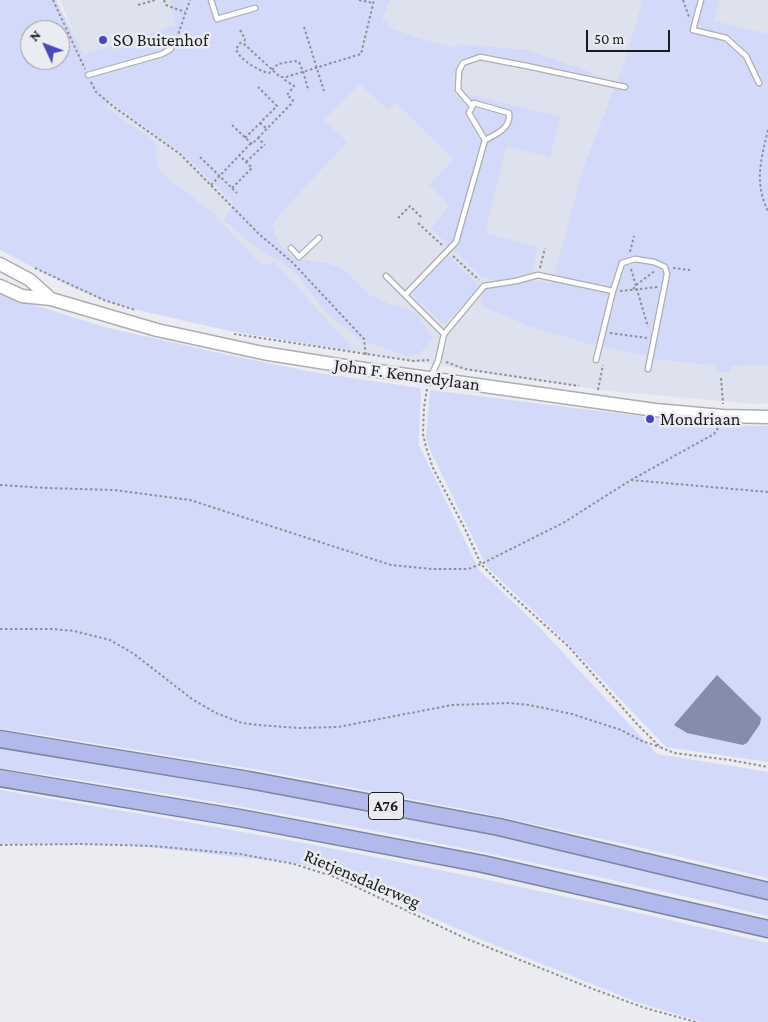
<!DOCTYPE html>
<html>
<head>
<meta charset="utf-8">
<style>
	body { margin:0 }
	#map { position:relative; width:768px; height:1022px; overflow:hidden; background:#ebecf2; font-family:"Crimson Pro",serif }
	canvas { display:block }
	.north { position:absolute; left:20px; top:20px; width:50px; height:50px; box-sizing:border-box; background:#ebecf2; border:1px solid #98999d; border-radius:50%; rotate:313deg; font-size:14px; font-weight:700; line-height:20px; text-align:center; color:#1b1c1d }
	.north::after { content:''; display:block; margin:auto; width:18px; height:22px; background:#4746bc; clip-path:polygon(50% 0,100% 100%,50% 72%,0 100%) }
	.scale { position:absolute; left:586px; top:30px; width:84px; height:22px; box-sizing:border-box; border:2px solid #1b1c1d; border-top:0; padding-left:6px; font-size:15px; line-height:18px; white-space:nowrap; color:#1b1c1d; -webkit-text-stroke:4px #ebecf2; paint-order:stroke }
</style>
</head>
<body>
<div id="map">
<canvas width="768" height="1022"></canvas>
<div class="north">N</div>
<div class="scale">50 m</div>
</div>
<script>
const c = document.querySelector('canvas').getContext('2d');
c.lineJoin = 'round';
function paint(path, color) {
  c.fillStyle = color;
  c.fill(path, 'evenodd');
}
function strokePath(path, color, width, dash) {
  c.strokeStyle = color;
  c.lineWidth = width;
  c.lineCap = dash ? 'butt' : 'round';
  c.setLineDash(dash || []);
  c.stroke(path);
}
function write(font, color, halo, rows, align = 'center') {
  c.font = font + ' "Crimson Pro",serif';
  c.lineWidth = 5;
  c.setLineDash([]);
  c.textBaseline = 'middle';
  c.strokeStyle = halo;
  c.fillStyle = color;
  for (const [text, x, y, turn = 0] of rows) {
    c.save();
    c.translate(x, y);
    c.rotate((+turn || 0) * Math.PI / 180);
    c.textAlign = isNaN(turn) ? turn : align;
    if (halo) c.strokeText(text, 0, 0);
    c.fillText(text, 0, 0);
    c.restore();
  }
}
const built = new Path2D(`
	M60 0H768V403L754 404 611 391 510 377 351 351 352 347 274 263 265 265 255 258 211 211 164 175 159 169 156 159 157 143 106 107 82 55Z`);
const green = new Path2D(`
	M0 0H56L84 55 176 25 169 0H390L382 20 389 23 388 27 421 39 456 48 458 44 528 50 609 79 481 53 459 60C455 69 451 84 455 94 458 98 464 103 467 106L471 95 560 117 550 157 506 146 485 233 538 247 532 271 524 275 505 280H522L552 283 584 166 622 69 643 0H719L714 21 768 34V365L731 366 730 372H716L715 365 663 360 586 343 536 328H543L527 325 482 306C478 291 486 286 497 281L480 276 431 228 449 205 429 185 454 159 396 103 387 109 360 84 324 120 347 142 279 215 272 225 280 245 295 259 326 263 340 268 354 279 368 294 389 304 409 310 417 314 433 338 427 347 419 353 408 356 377 346 358 338 326 312 296 273 281 261 263 253 224 220 234 203 183 154 107 99 110 104 106 107 157 143C156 155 155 166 164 175L211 211 255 258 265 265 274 262 352 347 351 351 230 331 133 309 102 300 65 284 0 250ZM30 30H60V60H30Z
	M448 256 480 286 444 325 412 295Z
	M0 293 21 301 108 328 238 357 312 372 420 388 421 394 419 434V445L479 570 539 627 657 754 768 772V878L639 847 468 810 254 769 37 734 0 729Z
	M430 390 711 425 768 426V762L666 747 568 644 487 567 429 448 426 437Z
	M0 748 69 757 390 813 538 844 768 899V916C515 855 258 805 0 768Z
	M0 790C116 810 233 829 349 852 489 879 629 910 768 943V1022H702L639 1003 485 941 323 869 293 863 127 845 0 844Z`);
const water = new Path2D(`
	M717 675 761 718 760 724 747 743 743 745 687 733 674 725Z`);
const path = new Path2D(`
	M53 0 85 69
	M164 0 166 5 185 12
	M359 0 373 3
	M683 0 689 17
	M138 5 155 0
	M304 27 324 91
	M240 30 245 39 244 44 278 75 281 77H286L361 54 374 0
	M241 42 236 49C239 59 258 71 269 73L278 64 294 61 299 62 303 71 308 89
	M175 43 190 0
	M91 82 96 92 114 107 180 154 259 234 293 263 364 339 366 355
	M260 123 267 129
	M232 125 252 144 258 138 265 145
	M768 130C761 159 754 183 768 211
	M245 138 277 106 258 87
	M258 138 291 104 293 100 287 95 294 86 285 80 284 77
	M200 157 237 193
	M246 162 264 145
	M211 185 251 143
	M232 188 252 168 240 156
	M398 218 410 206 422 218
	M418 223 443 246
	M630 252 634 236
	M453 256 479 280
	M35 268 104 300 135 310
	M540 268 545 248
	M673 268 690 270
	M631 269 648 327
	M633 289 636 285 656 270
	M620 291 658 287
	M610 333 647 338
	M234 334 413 361 429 360
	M446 362 465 369 579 386
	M721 378 723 404
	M427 389 424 407 423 434 426 447 433 468 465 529 481 564 503 587 569 647 637 724 660 747 674 753 730 760 768 767
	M598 390 603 365
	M631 480 768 492
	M0 485 47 488 114 490 190 500 391 565 431 569H468L481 564 563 523 631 480 714 434 718 428
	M0 629H53L74 631 110 640 134 654 192 699 216 713 242 723 258 725 298 728 338 727 452 705 508 703 529 705 572 714 621 730 642 741 660 747
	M0 845 80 844 153 846 240 854 294 864 335 877 467 939 593 989 645 1008 696 1022`);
const lane = new Path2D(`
	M211 0 217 19 255 8
	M701 0 693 30 726 38 746 56 759 83
	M88 75 162 54 171 49
	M472 106 458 90 459 71 463 63 480 57 527 66 625 87
	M291 248 299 257 319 238
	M386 276 444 334
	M405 295 456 242 485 140C497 134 511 128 509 113L474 103 469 113 485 140
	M596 360 613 291 622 263 635 259 654 262 665 267 667 274 648 369
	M431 376 438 361 444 334 484 286 516 281 538 275 613 291`);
const secondary = new Path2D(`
	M0 264 30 280 51 299
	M0 286 22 296 51 299 157 330 263 353 364 369 655 410 723 416 768 417`);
const highway = new Path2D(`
	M0 739 249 780 499 827 768 891
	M0 778 240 818 483 864 768 929`);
const markers = [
	[103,40,5,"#4746bc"],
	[650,419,5,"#4746bc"]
];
const shields = [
	[386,806,35]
];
const shieldNames = [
	["A76",386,806]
];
const poiNames = [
	["SO Buitenhof",113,40],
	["Mondriaan",660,419]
];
const streetNames = [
	["John F. Kennedylaan",407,375,8],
	["Rietjensdalerweg",362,879,23]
];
paint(built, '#dee1ee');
paint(green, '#d3d9f8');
paint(water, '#868cac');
strokePath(lane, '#acadb2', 7);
strokePath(secondary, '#acadb2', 15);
strokePath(highway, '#7c83a2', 19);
strokePath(path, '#8e8f93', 2, [2.5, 2.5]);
strokePath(lane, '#fff', 4.5);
strokePath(secondary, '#fff', 12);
strokePath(highway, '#b1baea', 16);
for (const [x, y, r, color] of markers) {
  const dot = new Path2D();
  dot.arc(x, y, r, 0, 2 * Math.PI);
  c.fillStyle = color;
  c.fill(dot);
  strokePath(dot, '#ebecf2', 2);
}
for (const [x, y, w] of shields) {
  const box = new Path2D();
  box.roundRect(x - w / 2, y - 13.5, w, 27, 4);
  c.fillStyle = '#ebecf2';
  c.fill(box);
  strokePath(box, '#1b1c1d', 1);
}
write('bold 16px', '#1b1c1d', null, shieldNames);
write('18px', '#1b1c1d', '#ebecf2', poiNames, 'left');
write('18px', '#1b1c1d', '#ebecf2', streetNames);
</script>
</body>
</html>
